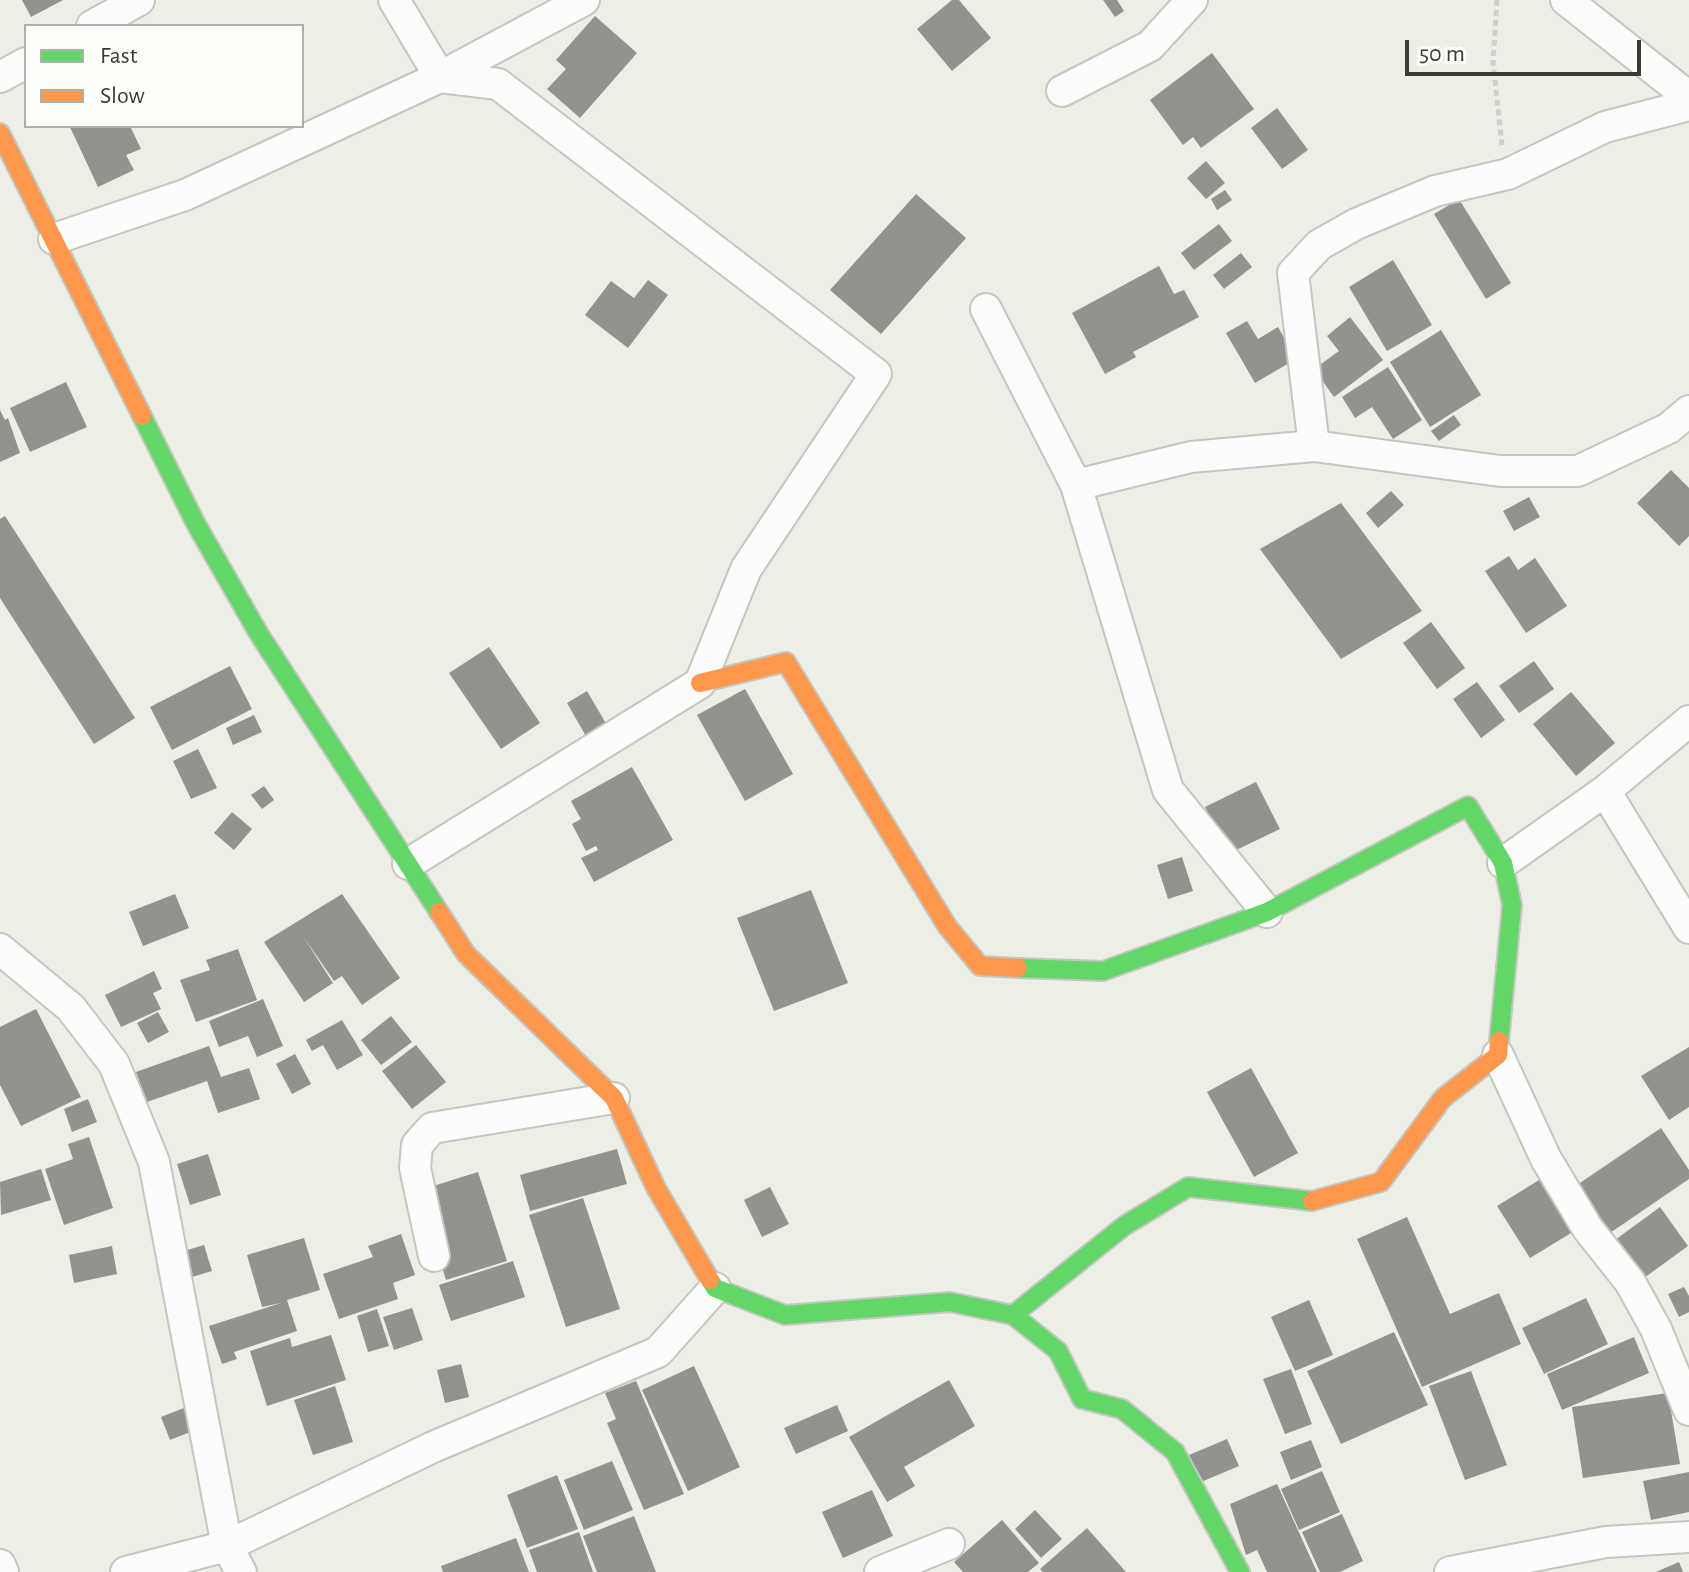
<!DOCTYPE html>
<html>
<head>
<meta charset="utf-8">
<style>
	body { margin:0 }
	#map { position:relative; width:1689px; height:1572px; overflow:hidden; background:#ecefe6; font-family:"Alegreya Sans",sans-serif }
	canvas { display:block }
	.legend { position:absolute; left:24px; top:24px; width:280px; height:104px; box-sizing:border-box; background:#fcfff8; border:2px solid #aeb1aa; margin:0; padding:10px 14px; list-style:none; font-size:24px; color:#393b34 }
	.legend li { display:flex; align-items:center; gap:16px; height:40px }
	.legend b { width:40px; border:2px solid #aeb1aa }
	.scale { position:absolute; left:1405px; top:40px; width:236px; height:36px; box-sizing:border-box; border:4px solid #393b34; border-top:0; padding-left:10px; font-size:24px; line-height:28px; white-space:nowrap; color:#393b34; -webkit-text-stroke:6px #fcfff8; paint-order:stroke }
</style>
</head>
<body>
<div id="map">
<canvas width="1689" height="1572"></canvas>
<ul class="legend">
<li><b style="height:10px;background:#63d668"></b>Fast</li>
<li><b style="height:10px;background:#ff974d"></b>Slow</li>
</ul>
<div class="scale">50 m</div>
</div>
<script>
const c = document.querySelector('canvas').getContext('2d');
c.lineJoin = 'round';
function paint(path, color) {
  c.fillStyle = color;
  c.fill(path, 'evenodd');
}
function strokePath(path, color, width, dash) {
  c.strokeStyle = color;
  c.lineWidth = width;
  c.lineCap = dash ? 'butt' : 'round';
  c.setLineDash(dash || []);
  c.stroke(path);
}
const building = new Path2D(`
	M22 0H63L31 17Z
	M952 0H959L991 38 952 71 917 29Z
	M1103 0H1117L1124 11 1115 17Z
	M595 16 637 53 580 118 547 89 566 69 556 60Z
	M1212 53 1254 109 1201 148 1193 137 1183 145 1150 100Z
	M1277 108 1308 150 1282 169 1251 128Z
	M130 126 141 149 126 155 134 170 98 187 70 127Z
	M1206 161 1225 183 1206 199 1187 178Z
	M1225 190 1232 200 1217 210 1211 199Z
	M916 194 966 238 881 334 830 290Z
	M1459 199 1511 283 1486 299 1434 214Z
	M1219 224 1232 241 1194 270 1181 253Z
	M1241 253 1252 267 1224 289 1213 275Z
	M1393 260 1432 325 1387 351 1349 287Z
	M1159 266 1174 294 1184 290 1199 317 1133 352 1136 357 1105 374 1072 313Z
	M648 280 668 295 628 348 585 315 611 281 634 298Z
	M1350 317 1383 360 1334 397 1314 369 1339 351 1327 336Z
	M1247 321 1258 339 1278 327 1296 359 1255 383 1226 333Z
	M1441 330 1481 395 1430 427 1390 362Z
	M1388 367 1422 420 1393 439 1372 407 1355 418 1342 397Z
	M66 382 87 427 30 452 10 408Z
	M0 410 5 420 8 418 20 453 0 462Z
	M1454 415 1461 425 1439 441 1431 431Z
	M1671 470 1689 488V536L1679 546 1637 503Z
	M1391 491 1404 505 1378 528 1366 513Z
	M1529 497 1540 517 1514 531 1503 511Z
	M1341 503 1422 611 1341 659 1260 549Z
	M5 516 135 718 94 744 0 598V519Z
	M1509 556 1518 570 1535 558 1567 606 1526 633 1485 571Z
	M1431 622 1465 668 1437 689 1403 643Z
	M489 647 540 723 501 749 449 673Z
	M1534 661 1554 689 1519 713 1499 686Z
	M230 666 252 709 172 750 150 707Z
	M1477 682 1505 720 1481 738 1453 699Z
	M745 689 793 774 745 801 697 715Z
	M587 691 608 727 587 738 567 703Z
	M1571 692 1615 743 1576 776 1533 724Z
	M254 715 262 732 233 745 226 728Z
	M198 749 217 788 191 799 173 761Z
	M632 767 673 840 594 882 581 858 598 850 596 846 586 851 572 824 581 819 571 801Z
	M1256 782 1280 829 1228 854 1205 807Z
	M264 786 274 800 262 809 251 795Z
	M232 812 252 829 234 850 214 833Z
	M1182 857 1193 891 1168 899 1157 865Z
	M811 890 848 983 774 1011 737 918Z
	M175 894 189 928 143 946 129 912Z
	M342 894 400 978 362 1005 342 976 334 981 303 936 333 983 304 1002 264 942Z
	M238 949 257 1000 196 1022 180 980 210 970 206 960Z
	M154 971 162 989 153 993 161 1009 121 1027 105 995Z
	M263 999 283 1046 257 1057 248 1036 219 1047 209 1021Z
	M36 1009 81 1097 21 1126 0 1085V1027Z
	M158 1012 169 1032 148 1043 137 1023Z
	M391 1016 412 1042 381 1065 361 1040Z
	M342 1020 363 1055 337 1070 323 1045 312 1051 306 1040Z
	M416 1045 446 1082 412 1109 382 1071Z
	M209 1046 221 1077 249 1068 260 1099 218 1113 207 1081 147 1102 136 1072Z
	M1689 1047V1107L1669 1120 1641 1076Z
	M295 1054 311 1084 292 1094 276 1064Z
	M1251 1068 1298 1153 1254 1177 1207 1092Z
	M88 1099 97 1122 72 1132 64 1109Z
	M1661 1128 1689 1170V1179L1607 1235 1574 1187Z
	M89 1137 113 1208 64 1225 45 1169 73 1159 68 1144Z
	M617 1149 627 1184 530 1211 520 1175Z
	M208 1154 221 1195 190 1205 177 1164Z
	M41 1169 51 1200 1 1215 0 1182Z
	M478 1172 507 1261 446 1280 438 1254 450 1251 430 1187Z
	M1544 1177 1576 1230 1530 1258 1497 1206Z
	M770 1187 789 1224 762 1237 744 1200Z
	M583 1198 620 1309 566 1327 529 1215Z
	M1660 1207 1688 1246 1644 1278 1615 1240Z
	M1407 1217 1450 1314 1499 1293 1521 1344 1422 1387 1357 1239Z
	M401 1234 415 1275 393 1283 398 1299 339 1319 323 1274 373 1257 368 1246Z
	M304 1238 320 1290 287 1300 297 1331 234 1352 237 1359 222 1364 209 1326 281 1303 262 1307 247 1255Z
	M204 1245 212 1271 192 1277 184 1251Z
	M112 1246 117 1274 74 1283 69 1255Z
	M513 1261 525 1297 451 1321 439 1285Z
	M1684 1287 1689 1296V1312L1679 1317 1668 1294Z
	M1586 1298 1608 1344 1544 1374 1522 1328Z
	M1309 1300 1333 1355 1295 1371 1271 1317Z
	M412 1308 423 1340 394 1350 383 1317Z
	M377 1309 389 1346 368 1352 357 1316Z
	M1394 1332 1428 1405 1341 1444 1307 1371Z
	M331 1335 346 1380 267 1406 250 1351 290 1338 292 1347Z
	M1634 1337 1649 1373 1562 1410 1547 1374Z
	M461 1364 469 1397 445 1403 437 1370Z
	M694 1366 740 1467 688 1491 642 1390Z
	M1291 1369 1312 1424 1285 1434 1263 1379Z
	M1471 1371 1507 1465 1465 1480 1429 1386Z
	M949 1380 975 1426 904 1467 915 1486 887 1502 849 1437Z
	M636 1381 684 1494 644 1510 607 1423 616 1419 605 1393Z
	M335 1386 353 1442 313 1455 294 1400Z
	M1668 1393 1680 1464 1583 1478 1572 1407Z
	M194 1404 203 1427 170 1440 161 1417Z
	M837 1405 848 1431 796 1454 784 1428Z
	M1227 1439 1239 1466 1201 1482 1189 1455Z
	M1311 1440 1322 1467 1291 1480 1280 1452Z
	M612 1461 633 1510 584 1530 564 1480Z
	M1322 1471 1340 1512 1299 1530 1281 1489Z
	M1689 1472V1512L1651 1520 1643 1481Z
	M557 1475 578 1529 527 1548 507 1495Z
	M1277 1484 1317 1572H1267L1257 1550 1246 1555 1230 1504Z
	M872 1490 893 1536 843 1558 822 1512Z
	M1035 1510 1062 1539 1041 1558 1015 1529Z
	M1342 1514 1363 1561 1340 1572H1320L1302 1532Z
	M634 1516 656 1572H597L583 1536Z
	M1002 1520 1039 1563 1028 1572H963L954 1562Z
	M1087 1528 1126 1572H1043L1040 1569Z
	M579 1532 593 1572H537L529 1550Z
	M516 1538 529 1572H443L441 1566Z
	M1679 1562 1683 1572H1656Z`);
const path = new Path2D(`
	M1497 0 1493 62 1502 145`);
const street = new Path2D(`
	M394 0 440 77 498 84 876 374 746 569 700 683 408 864
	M1566 0 1689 97
	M92 26 139 0
	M0 77 26 63
	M1062 91 1150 46 1192 0
	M54 239 185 195 440 77 584 0
	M986 309 1076 485 1168 790 1267 912
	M1314 446 1293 273 1319 245 1356 224 1435 191 1508 174 1605 127 1689 105
	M1076 485 1191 457 1314 446 1500 471H1578L1669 428 1689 411
	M1605 791 1689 928
	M1503 863 1605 791 1689 721
	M0 949 71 1008 114 1064 154 1162 227 1546 241 1572
	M1498 1055 1546 1159 1588 1229 1630 1282 1656 1329 1689 1410
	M434 1256 415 1168 417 1145 432 1128 614 1098
	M0 1565 3 1572
	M126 1572 227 1546 433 1447 658 1352 715 1288
	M880 1572 949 1544
	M1450 1572 1606 1542 1689 1537`);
const fast = new Path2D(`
	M142 416 196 524 259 634 439 912
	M1018 968 1103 971 1267 912 1468 806 1503 863 1512 905 1499 1041
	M710 1280 715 1288 785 1315 950 1302 1013 1315 1058 1351 1082 1399 1122 1409 1175 1452 1240 1572
	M1013 1315 1124 1226 1188 1187 1312 1201`);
const slow = new Path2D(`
	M0 133 142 416
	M700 683 786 662 947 926 980 966 1018 968
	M439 912 466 954 614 1098 656 1188 710 1280
	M1312 1201 1381 1182 1443 1098 1498 1055 1499 1041`);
paint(building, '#91938c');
strokePath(street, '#c4c6bf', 34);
strokePath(fast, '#c4c6bf', 22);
strokePath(slow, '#c4c6bf', 22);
strokePath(path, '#cfd0ce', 5, [6, 4]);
strokePath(street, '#fcfdfb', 30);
strokePath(fast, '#63d668', 18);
strokePath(slow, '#ff974d', 18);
</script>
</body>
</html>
